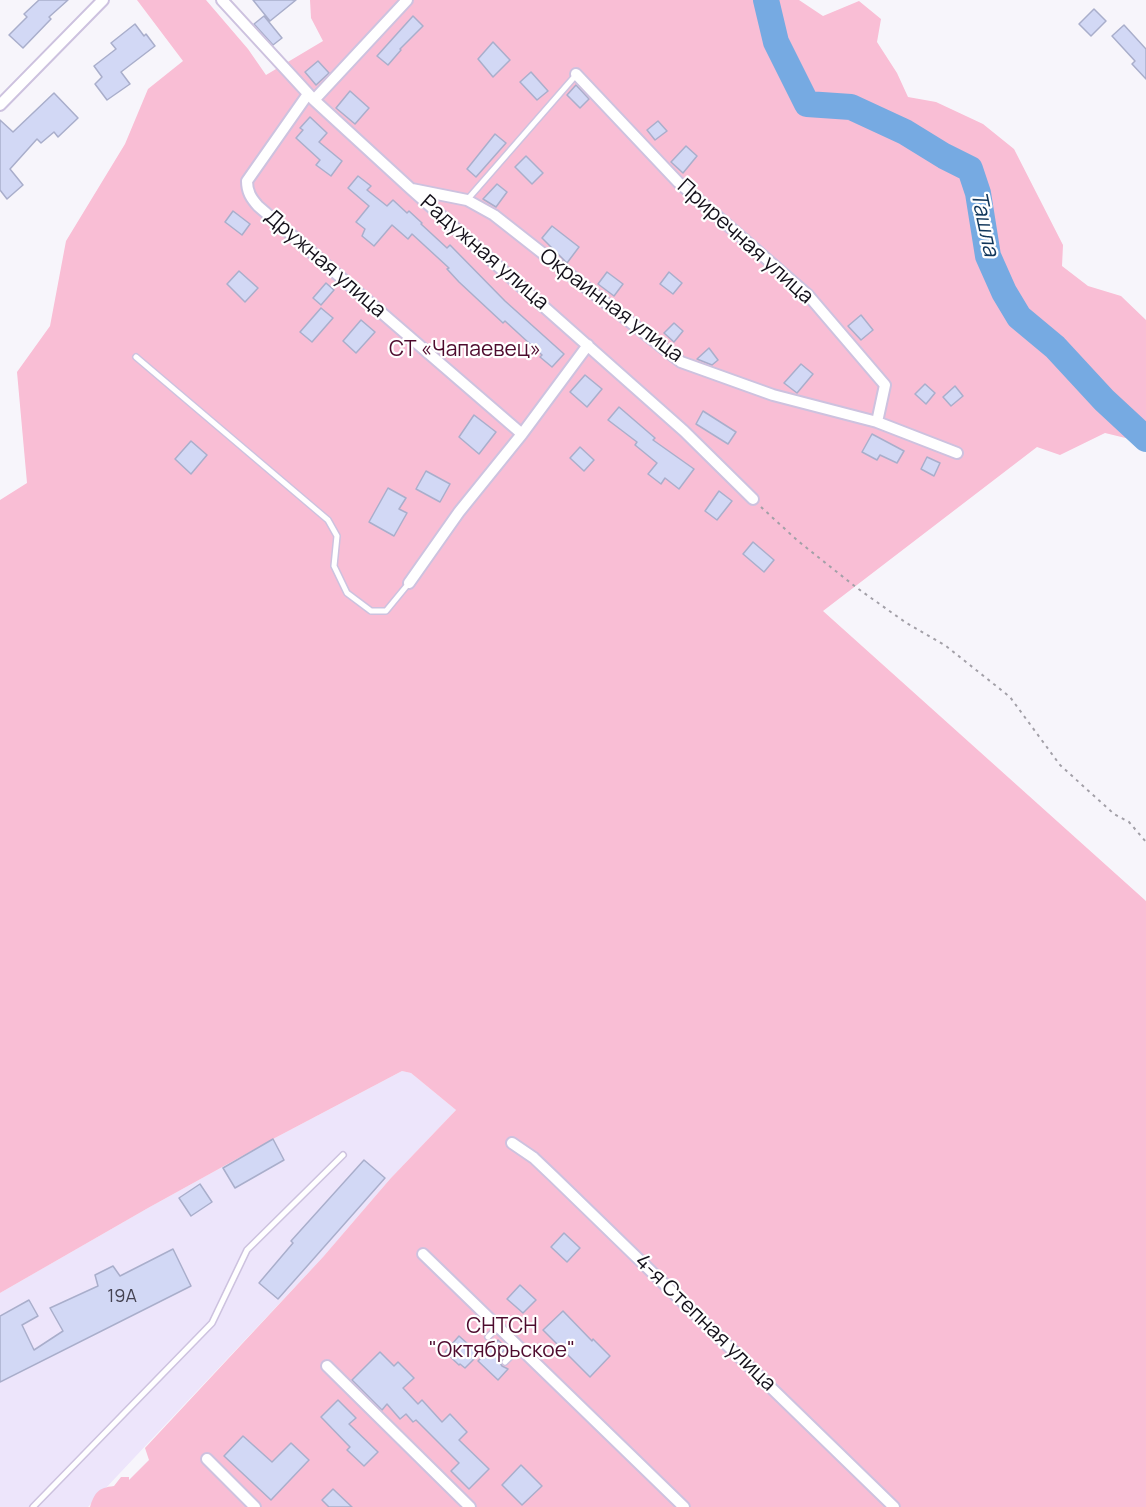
<!DOCTYPE html>
<html>
<head>
<meta charset="utf-8">
<style>
	body { margin:0 }
	canvas { display:block; background:#f7f5fb }
</style>
</head>
<body>
<canvas width="1146" height="1507"></canvas>
<script>
const c = document.querySelector('canvas').getContext('2d');
c.lineJoin = 'round';
function paint(path, color) {
  c.fillStyle = color;
  c.fill(path, 'evenodd');
}
function strokePath(path, color, width, dash) {
  c.strokeStyle = color;
  c.lineWidth = width;
  c.lineCap = dash ? 'butt' : 'round';
  c.setLineDash(dash || []);
  c.stroke(path);
}
function write(font, color, halo, rows, align = 'center') {
  c.font = font + ' Manrope,sans-serif';
  c.lineWidth = 4.5;
  c.setLineDash([]);
  c.textBaseline = 'middle';
  c.strokeStyle = halo;
  c.fillStyle = color;
  for (const [text, x, y, turn = 0] of rows) {
    c.save();
    c.translate(x, y);
    c.rotate((+turn || 0) * Math.PI / 180);
    c.textAlign = isNaN(turn) ? turn : align;
    if (halo) c.strokeText(text, 0, 0);
    c.fillText(text, 0, 0);
    c.restore();
  }
}
const built = new Path2D(`
	M402 1071 411 1073 456 1110 389 1180 323 1257 88 1507H0V1293L148 1208 273 1139Z`);
const green = new Path2D(`
	M137 0H206L248 49 266 75 323 41 311 18 310 0H799L823 16 859 1 881 19 877 42 897 73 908 97 936 102 983 124 1014 149 1063 245 1062 266 1088 286 1121 296 1146 320V443L1105 433 1060 455 1037 447 823 611 1146 901V1507H90C95 1492 98 1488 114 1486L121 1477H129V1480L149 1460 145 1448 323 1257 390 1179 456 1110 411 1073 402 1071 273 1139 148 1208 0 1293V500L27 483 17 372 50 326 66 241 125 144 148 89 183 61Z`);
const river = new Path2D(`
	M766 0 776 42 807 104 851 107 905 132 944 156 970 169 978 193 988 256 1004 292 1019 317 1055 347 1104 400 1146 439`);
const building = new Path2D(`
	M39 0H68L49 17 51 19 23 48 9 35 27 17 24 14Z
	M253 0H296L270 21Z
	M1094 9 1106 21 1091 36 1079 24Z
	M264 16 282 38 273 45 254 24Z
	M413 16 423 26 400 49 401 50 388 65 377 56Z
	M135 24 144 36 146 34 155 46 121 72 130 84 107 100 95 84 102 77 94 66 116 49 111 43Z
	M1124 25 1146 49V79L1132 64 1135 61 1112 36Z
	M493 42 510 60 493 77 478 59Z
	M318 61 329 73 316 85 305 72Z
	M531 72 548 91 537 100 520 82Z
	M576 85 589 99 580 108 567 95Z
	M350 91 369 108 355 124 336 108Z
	M54 93 78 118 58 137 54 132 41 143 37 139 10 169 23 185 7 199 0 190V120L13 132Z
	M310 117 327 133 319 142 342 161 331 176 316 165 320 160 296 138 303 130 300 128Z
	M658 121 667 131 655 140 647 130Z
	M495 134 506 143 476 177 467 169Z
	M686 146 697 156 683 173 671 162Z
	M526 156 543 173 532 184 515 167Z
	M358 176 371 186 367 190 387 206 393 200 407 213 409 211 422 223 421 224 447 248 450 245 505 301 564 354 552 367 540 357 542 355 505 321 503 323 459 282 447 269 449 268 412 234 408 239 392 225 374 246 362 236 365 229 356 222 369 206 348 188Z
	M497 184 507 192 496 207 483 199Z
	M233 211 250 224 242 235 225 222Z
	M552 226 579 247 567 263 542 238Z
	M239 271 258 288 245 302 227 284Z
	M607 272 623 284 614 296 598 284Z
	M669 272 682 283 673 294 660 284Z
	M326 283 334 290 321 305 313 298Z
	M321 308 333 318 312 342 300 332Z
	M861 315 873 330 861 340 848 326Z
	M361 320 375 332 356 353 343 341Z
	M674 323 683 331 674 342 664 333Z
	M709 348 718 360 712 365 697 359Z
	M801 364 813 374 797 393 784 383Z
	M585 375 602 389 587 407 570 392Z
	M925 384 935 393 926 404 915 394Z
	M955 386 963 396 951 406 943 397Z
	M619 407 655 438 653 440 694 469 679 489 665 478 661 484 648 474 657 463 635 445 637 442 608 420Z
	M703 411 736 432 728 444 696 424Z
	M474 415 496 432 479 454 459 437Z
	M872 434 904 451 897 463 880 455 877 460 862 452Z
	M191 441 207 455 191 474 175 459Z
	M580 447 594 460 584 471 570 458Z
	M927 457 940 463 934 476 921 469Z
	M426 471 450 484 440 502 416 489Z
	M388 488 406 498 399 509 407 513 394 536 369 522Z
	M719 491 732 501 717 520 705 511Z
	M753 542 774 560 764 572 743 554Z
	M273 1139 284 1160 235 1188 223 1168Z
	M364 1160 385 1178 278 1299 259 1283 293 1243 291 1241Z
	M200 1184 212 1202 191 1216 179 1198Z
	M564 1233 580 1248 567 1262 551 1247Z
	M173 1249 191 1286 0 1382V1316L29 1300 38 1316 22 1325 34 1350 63 1331 50 1308 98 1286 95 1275 113 1266 120 1276Z
	M520 1285 536 1300 523 1313 507 1299Z
	M563 1311 592 1341 593 1339 610 1356 590 1377 543 1330Z
	M459 1336 479 1354 465 1368 460 1364 459 1365 445 1352Z
	M498 1340 506 1348 497 1358 502 1366 508 1369 498 1380 478 1361Z
	M380 1352 394 1366 398 1362 414 1378 403 1388 418 1404 422 1400 442 1422 450 1414 467 1432 459 1440 489 1469 469 1489 451 1471 459 1463 416 1420 413 1422 406 1414 400 1419 387 1404 382 1410 352 1380Z
	M338 1400 356 1418 349 1424 378 1452 364 1466 347 1450 350 1447 321 1417Z
	M243 1436 272 1462 291 1443 309 1460 271 1500 224 1456Z
	M521 1465 542 1486 522 1505 502 1485Z
	M333 1489 352 1507H329L322 1500Z`);
const path = new Path2D(`
	M761 507 798 541 857 588 905 622 946 646 1010 697 1060 765 1114 814 1129 822 1146 842`);
const service = new Path2D(`
	M467 200 576 75
	M136 357 328 520 337 536 334 566 347 593 371 611H386L409 583
	M488 1337 498 1327
	M505 1362 519 1348
	M33 1507 212 1323 247 1250 343 1155`);
const minor = new Path2D(`
	M222 0 314 100 411 189 684 431 753 499
	M576 74 678 182 808 295 885 385 877 422
	M308 94 247 181C247 192 251 198 258 206L522 434
	M314 100 407 0
	M0 105 103 0
	M412 189 467 200 494 215 681 362 773 395 877 422 957 453
	M409 583 459 512 522 434 588 345
	M512 1143 534 1158 554 1177 894 1507
	M423 1254 684 1507
	M327 1366 470 1507
	M207 1459 255 1507`);
const numberNames = [
	["19А",122,1297]
];
const streetNames = [
	["Приречная улица",745,242,42],
	["Радужная улица",484,253,41],
	["Дружная улица",325,264,41],
	["Окраинная улица",611,306,37],
	["4-я Степная улица",705,1323,44]
];
const parkNames = [
	["СТ «Чапаевец»",465,350],
	["СНТСН",502,1327],
	["\"Октябрьское\"",502,1351]
];
const waterNames = [
	["Ташла",984,224,78]
];
paint(built, '#ede5fb');
paint(green, '#f9bed5');
strokePath(river, '#76aae2', 26);
paint(building, '#d2d8f5');
strokePath(building, '#a9aecb', 1.5);
strokePath(service, '#cdc2df', 8);
strokePath(minor, '#cdc2df', 14);
strokePath(path, '#a3a0a8', 2, [3, 4.5]);
strokePath(service, '#fff', 5);
strokePath(minor, '#fff', 10);
write('18px', '#444251', null, numberNames);
write('21px', '#14101a', '#fff', streetNames);
write('21px', '#4e0b2e', '#fff', parkNames);
write('italic 22px', '#10365b', '#fff', waterNames);
</script>
</body>
</html>
